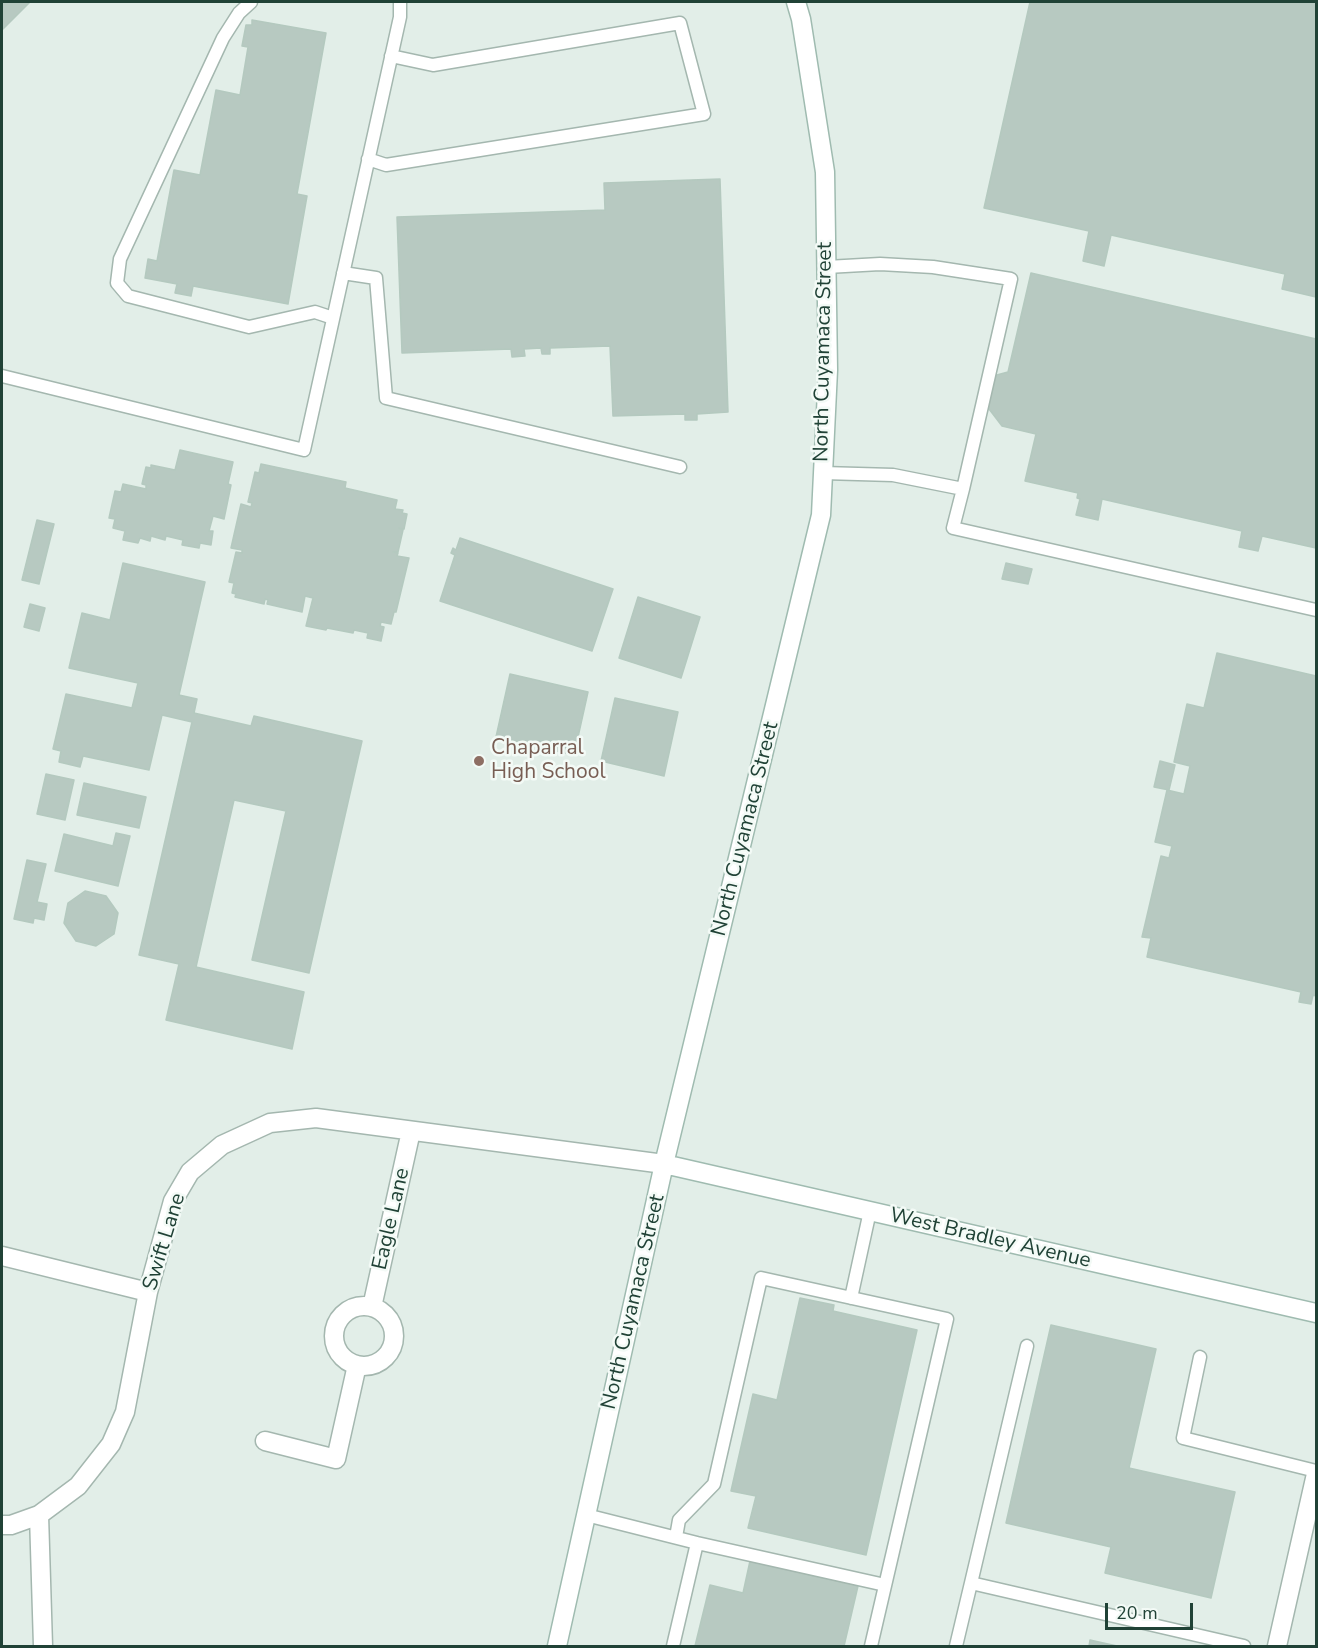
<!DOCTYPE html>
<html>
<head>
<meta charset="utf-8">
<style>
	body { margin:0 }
	#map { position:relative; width:1318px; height:1648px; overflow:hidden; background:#e2eee8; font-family:"Nunito Sans",sans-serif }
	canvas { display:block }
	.frame { position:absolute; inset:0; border:3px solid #204236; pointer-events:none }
	.scale { position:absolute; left:1105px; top:1603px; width:88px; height:27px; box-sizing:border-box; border:3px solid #204236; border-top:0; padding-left:8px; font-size:18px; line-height:21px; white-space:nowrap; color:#204236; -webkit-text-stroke:4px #f3faf6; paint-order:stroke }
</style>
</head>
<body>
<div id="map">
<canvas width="1318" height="1648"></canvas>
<div class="frame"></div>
<div class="scale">20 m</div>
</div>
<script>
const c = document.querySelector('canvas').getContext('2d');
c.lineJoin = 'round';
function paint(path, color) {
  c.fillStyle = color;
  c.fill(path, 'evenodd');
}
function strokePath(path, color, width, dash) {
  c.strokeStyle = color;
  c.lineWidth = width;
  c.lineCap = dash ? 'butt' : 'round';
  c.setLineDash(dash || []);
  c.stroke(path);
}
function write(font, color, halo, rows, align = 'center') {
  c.font = font + ' "Nunito Sans",sans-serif';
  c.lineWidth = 5;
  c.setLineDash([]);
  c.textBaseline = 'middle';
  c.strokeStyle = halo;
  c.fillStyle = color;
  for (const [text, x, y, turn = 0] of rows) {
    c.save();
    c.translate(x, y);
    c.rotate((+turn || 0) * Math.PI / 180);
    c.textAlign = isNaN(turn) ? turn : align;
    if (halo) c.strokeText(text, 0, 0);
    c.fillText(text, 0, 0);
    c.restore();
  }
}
const building = new Path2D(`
	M2 2H30L2 30Z
	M1030 2H1316V297L1282 289 1285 274 1111 235 1104 266 1083 261 1089 231 984 208Z
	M252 20 326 33 297 194 307 196 288 304 193 286 191 296 175 293 177 284 145 278 148 259 157 261 174 170 200 175 216 90 240 95 248 47 242 46 246 25H252Z
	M720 179 728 412 697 414V420H685V414L613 416 610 346 550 348V354H542L541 348 524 349 525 356 512 357 511 349 402 353 397 217 605 210 604 183Z
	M1031 273 1316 339V548L1262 536 1258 551 1239 547 1242 531 1102 499 1098 520 1076 515 1080 499 1077 498 1078 493 1025 481 1036 434 1002 426 986 405 993 376 1008 372Z
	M180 450 233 462 228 484 231 485 224 519 213 516 209 531H213L211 545 200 543 199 548 182 545 183 540 166 536 165 540 151 536 150 541 140 538 138 543 123 540 125 531 113 528 115 519 109 518 115 491 121 492 123 484 146 489V485L142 484 146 467 151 468V465L175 470Z
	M261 464 346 482 345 488 397 500 395 509 403 510 402 513 407 514 404 529 399 528 403 530 398 552H393L398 553 397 556 409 558 396 612H394L391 624 381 622 380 626 384 627 381 641 367 638 368 633 354 630 353 633 327 628 326 630 306 626 313 598 305 596 302 612 267 604 268 600 265 599 264 604 235 597 236 594 232 593 234 583 229 582 236 552 242 553V550L231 548 241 504 251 507 252 503 248 502 255 472 259 473Z
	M37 520 54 524 39 584 22 580Z
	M460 538 613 589 592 651 440 601 455 555 451 553 453 548 456 550Z
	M123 563 205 582 179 695 197 699 194 713 251 726 254 716 362 741 309 973 252 960 286 811 234 800 196 967 304 992 292 1049 166 1020 179 964 139 955 192 722 162 715 149 770 83 756 80 767 59 762 61 751 53 749 66 694 132 708 138 683 69 668 82 613 110 620Z
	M1006 563 1032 569 1028 584 1002 579Z
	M638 597 700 617 681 678 619 658Z
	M30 604 45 608 39 631 24 627Z
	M1217 653 1316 676V996L1313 995 1311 1004 1299 1002 1301 992 1147 957 1151 938 1142 937 1161 856 1169 858 1172 846 1155 842 1167 790 1184 794 1190 766 1174 762 1187 704 1204 708Z
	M510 674 588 692 574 755 496 737Z
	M615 698 678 712 664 776 601 761Z
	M1160 761 1175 765 1169 790 1154 787Z
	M46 774 74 780 65 820 37 814Z
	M84 783 146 797 139 828 77 815Z
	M116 833 130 836 118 886 55 871 64 834 113 846Z
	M27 860 46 864 37 902 47 904 44 920 34 918 33 923 14 919Z
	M85 891 106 896 118 913 114 934 96 946 76 941 64 923 68 903Z
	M800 1298 834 1305 833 1311 917 1330 866 1555 748 1528 756 1496 731 1491 753 1394 777 1400Z
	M1051 1325 1156 1349 1129 1468 1235 1492 1211 1598 1105 1573 1111 1547 1006 1523Z
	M750 1561 858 1586 844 1646H695L710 1585 743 1593Z
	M1090 1640 1117 1646H1089Z`);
const service = new Path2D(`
	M251 2 239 13 223 38 120 259 117 283 128 296 249 327 315 312 333 318
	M368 159 386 165 704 114 680 23 433 65 391 56
	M343 273 376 278 386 398 680 467
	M2 376 304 450 400 17V2
	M823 473 893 475 963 489 1011 279 933 267 880 264 827 267
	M963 489 953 528 1316 610
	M851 1298 870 1211
	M1200 1357 1183 1438 1316 1471
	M586 1515 697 1543 673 1646
	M676 1537 679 1520 714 1484 761 1278 947 1319 871 1646
	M697 1543 885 1585
	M971 1583 1027 1346
	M956 1646 971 1583 1244 1646`);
const minor = new Path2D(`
	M2 1256 148 1292
	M334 1336a30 30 0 1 1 60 0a30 30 0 1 1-60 0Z
	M372 1307 411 1131
	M265 1441 336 1459 357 1365
	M39 1515 43 1646
	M2 1525H11L39 1515 78 1486 111 1444 125 1412 148 1292 173 1201 190 1172 222 1145 270 1123 316 1118 664 1164
	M1277 1646 1316 1474`);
const secondary = new Path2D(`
	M664 1164 1316 1313
	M557 1646 664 1164 821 515 828 370 825 172 801 19 796 2`);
const markers = [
	[479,761,6,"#8d6e63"]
];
const streetNames = [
	["North Cuyamaca Street",824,352,-89],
	["North Cuyamaca Street",746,829,-76],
	["Eagle Lane",392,1219,-77],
	["West Bradley Avenue",990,1239,13],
	["Swift Lane",165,1242,-73],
	["North Cuyamaca Street",634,1302,-77]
];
const educationNames = [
	["Chaparral",491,749],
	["High School",491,773]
];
paint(building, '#b7c9c1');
strokePath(building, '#b4c9bf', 1.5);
strokePath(service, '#a4b7af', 15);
strokePath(minor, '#a4b7af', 21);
strokePath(secondary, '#9fbbb0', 21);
strokePath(service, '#fff', 12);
strokePath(minor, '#fff', 18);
strokePath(secondary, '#fff', 18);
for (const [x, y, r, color] of markers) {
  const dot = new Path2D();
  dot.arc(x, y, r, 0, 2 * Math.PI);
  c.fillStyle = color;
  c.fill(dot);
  strokePath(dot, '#f3faf6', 2);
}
write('21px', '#204236', '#f3faf6', streetNames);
write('21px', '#785e54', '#f3faf6', educationNames, 'left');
</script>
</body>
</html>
